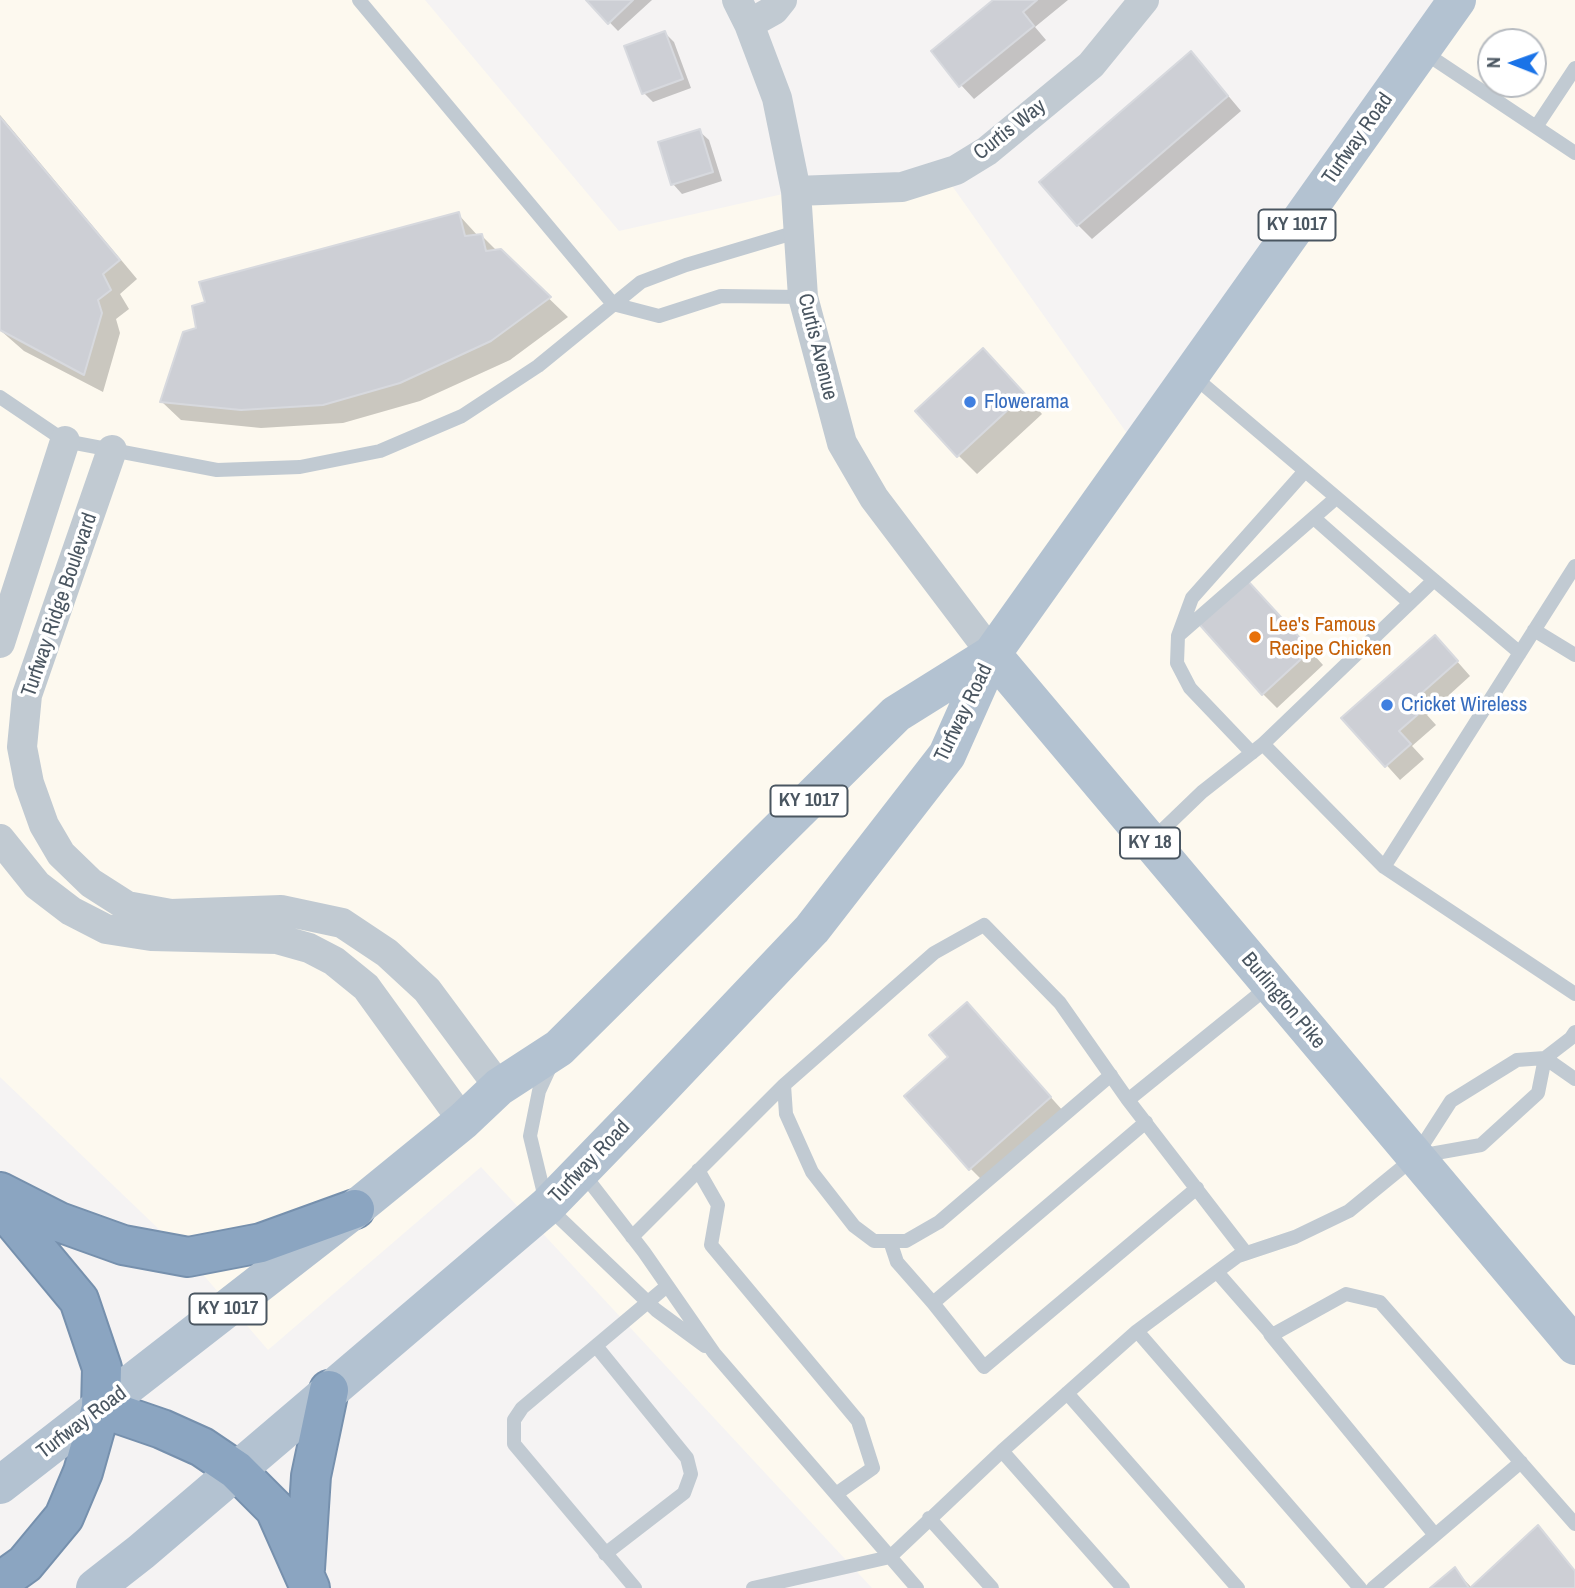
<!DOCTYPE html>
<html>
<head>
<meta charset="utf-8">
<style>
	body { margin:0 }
	#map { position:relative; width:1575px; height:1588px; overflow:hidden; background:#f5f3f3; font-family:"Archivo Narrow",sans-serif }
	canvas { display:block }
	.north { position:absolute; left:1477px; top:28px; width:70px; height:70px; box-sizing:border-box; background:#fff; border:2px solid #b7bbc0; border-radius:50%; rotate:271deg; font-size:19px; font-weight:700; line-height:28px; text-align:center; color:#4a5661 }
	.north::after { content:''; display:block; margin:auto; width:24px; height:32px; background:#1a73e8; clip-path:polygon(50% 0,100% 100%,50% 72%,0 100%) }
</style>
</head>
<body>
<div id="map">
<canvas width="1575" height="1588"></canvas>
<div class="north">N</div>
</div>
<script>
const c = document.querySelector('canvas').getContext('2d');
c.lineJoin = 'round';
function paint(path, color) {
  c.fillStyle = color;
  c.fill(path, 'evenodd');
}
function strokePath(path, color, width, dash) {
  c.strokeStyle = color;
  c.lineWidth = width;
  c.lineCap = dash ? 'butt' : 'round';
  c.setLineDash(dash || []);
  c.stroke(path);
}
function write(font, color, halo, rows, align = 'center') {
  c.font = font + ' "Archivo Narrow",sans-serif';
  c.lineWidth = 7;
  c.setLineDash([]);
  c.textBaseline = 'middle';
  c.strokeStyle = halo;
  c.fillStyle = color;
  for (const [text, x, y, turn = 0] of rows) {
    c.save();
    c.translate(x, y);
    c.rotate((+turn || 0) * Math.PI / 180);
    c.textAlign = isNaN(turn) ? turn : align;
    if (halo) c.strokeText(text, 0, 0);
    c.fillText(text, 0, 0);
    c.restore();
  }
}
const commercial = new Path2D(`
	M0 0H425L619 231 796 191 943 173 1138 449 1457 0H1575V1588H872L481 1167 268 1350 188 1257 0 1077ZM1491 42H1533V84H1491Z`);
const shadow = new Path2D(`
	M588 0H652L618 31Z
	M996 0H1068L1035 27 1046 40 974 99 961 85Z
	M665 33 674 42 691 88 653 102 644 93Z
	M1205 68 1241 111 1092 239 1078 225Z
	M0 115 137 279 120 294 129 309 116 319 120 333 103 392 24 351 0 330Z
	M699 131 709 140 722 181 682 194 673 184Z
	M458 214 478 236 481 235 497 251H500L568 317 510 360 420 401 343 423 261 428 181 420 162 402Z
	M1002 369 1042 414 977 474 958 455Z
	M1261 596 1323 665 1277 708 1263 694Z
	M1448 651 1470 676 1427 715 1436 725 1412 746 1424 759 1400 780 1344 718Z
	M967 1004 1064 1112 984 1182 970 1168Z
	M1455 1570 1472 1588H1433Z`);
const building = new Path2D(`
	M586 0H633L608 24Z
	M993 0H1037L1023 12 1034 26 959 87 931 51Z
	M665 31 683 79 642 94 624 46Z
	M1191 51 1228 96 1077 226 1039 182Z
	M0 117 120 260 103 274 111 290 98 300 102 313 84 375 0 330Z
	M700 129 713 172 671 185 658 142Z
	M459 212 465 236 482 234 486 251 501 249 551 297 491 341 400 383 323 405 241 410 160 402 183 332 196 328 192 306 205 302 199 282Z
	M983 348 1025 394 957 457 915 411Z
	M1247 580 1311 650 1262 695 1199 624Z
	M1435 635 1458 661 1414 700 1423 710 1399 731 1411 744 1385 767 1341 718Z
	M967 1002 1051 1097 969 1170 904 1096 948 1057 929 1035Z
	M1538 1525 1575 1571V1588H1470Z
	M1455 1567 1469 1588H1430Z`);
const service = new Path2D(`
	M359 0 613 304 659 316 721 296 803 297
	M1422 51 1575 153
	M1536 127 1575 68
	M1192 375 1520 653
	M0 397 65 441 217 470 300 467 380 451 462 416 538 366 641 282 686 265 800 231
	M1314 518 1410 603
	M1534 630 1575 655
	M1179 635 1336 498
	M1263 744 1384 867 1575 994
	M1252 753 1190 688 1177 663 1178 636 1192 598 1305 471
	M1150 842 1202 792 1263 744 1434 580
	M1384 867 1575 566
	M1545 1058 1575 1079
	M551 1065 539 1091 530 1136 547 1206 656 1310 705 1346
	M784 1085 786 1114 812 1172 854 1226 874 1241H906L939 1222 1111 1075
	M1128 1100 1246 1253
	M1419 1156 1481 1145 1538 1093 1545 1058
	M698 1170 718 1205 711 1245 858 1421 873 1468 836 1494
	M582 1172 644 1252 714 1353 917 1588
	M632 1237 784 1085 934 953 984 925 1060 1003 1128 1100 1269 986
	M890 1241 897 1262 933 1303 1146 1122
	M1217 1272 1272 1335 1346 1294 1380 1302 1575 1524
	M933 1303 984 1367 1197 1188
	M1137 1331 1360 1588
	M1270 1334 1435 1535
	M596 1346 687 1458 691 1474 684 1493 605 1554
	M1067 1393 1238 1588
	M1002 1451 1123 1588
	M929 1518 992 1588
	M635 1588 514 1444V1420L522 1408 667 1286
	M753 1588 890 1557 1002 1451 1137 1331 1238 1256 1295 1237 1349 1211 1415 1157 1451 1101 1517 1060 1545 1058 1571 1038 1575 1032
	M1373 1588 1521 1462`);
const minor = new Path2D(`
	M737 0 749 24 777 98 796 191 803 297 842 443 874 498 992 654
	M749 24 774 10 782 0
	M796 191 902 187 956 170 987 151 1091 65 1144 0
	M112 450 27 695 22 747 29 783 44 825 61 854 91 883 127 906 171 914 281 910 342 923 387 953 427 990 499 1087
	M0 643 65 441
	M0 839 37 885 71 911 106 929 151 936 277 939 309 948 334 961 366 987 463 1121`);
const primary = new Path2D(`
	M992 654 1575 1346
	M0 1485 355 1209 463 1121 499 1087 559 1048 896 714 992 654
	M95 1588 141 1552 547 1206 646 1104 812 929 947 755 992 654 1457 0`);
const motorway = new Path2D(`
	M0 1192 59 1222 123 1245 188 1257 261 1243 355 1209
	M0 1205 79 1300 102 1368 101 1408 83 1472 64 1517 25 1564 0 1582
	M101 1408 162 1429 202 1447 236 1470 275 1509 310 1588
	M305 1569 311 1476 329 1390`);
const markers = [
	[970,402,7,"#3f7fe0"],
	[1255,637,7,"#e8710a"],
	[1387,705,7,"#3f7fe0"]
];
const shields = [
	[1297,225,77],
	[809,801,77],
	[1150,843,60],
	[228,1309,77]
];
const shieldNames = [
	["KY 1017",1297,225],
	["KY 1017",809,801],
	["KY 18",1150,843],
	["KY 1017",228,1309]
];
const streetNames = [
	["Curtis Way",1010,130,-38],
	["Turfway Road",1358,139,-55],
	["Curtis Avenue",817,347,76],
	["Turfway Ridge Boulevard",60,605,-71],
	["Turfway Road",964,713,-64],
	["Burlington Pike",1283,1001,50],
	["Turfway Road",590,1162,-46],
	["Turfway Road",82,1423,-37]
];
const shopNames = [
	["Flowerama",984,402],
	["Cricket Wireless",1401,705]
];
const foodNames = [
	["Lee's Famous",1269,625],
	["Recipe Chicken",1269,649]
];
paint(commercial, '#fdf9ef');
paint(shadow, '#0003');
paint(building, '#cdcfd5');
strokePath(building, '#d7d9de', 2);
strokePath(motorway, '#7690ad', 42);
strokePath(service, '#c1cad2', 14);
strokePath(minor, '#c1cad2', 30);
strokePath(primary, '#b3c2d1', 38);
strokePath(motorway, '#8ba5c1', 38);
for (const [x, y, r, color] of markers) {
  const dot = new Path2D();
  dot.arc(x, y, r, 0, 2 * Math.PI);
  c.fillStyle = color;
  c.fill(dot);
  strokePath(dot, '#fff', 2.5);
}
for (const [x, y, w] of shields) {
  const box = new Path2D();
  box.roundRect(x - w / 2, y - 15.5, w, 31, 5);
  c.fillStyle = '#fff';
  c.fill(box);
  strokePath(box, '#4a5661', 2);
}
write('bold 19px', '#4a5661', null, shieldNames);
write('21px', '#4a5661', '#fff', streetNames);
write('21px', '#366cbe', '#fff', shopNames, 'left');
write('21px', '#c56008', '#fff', foodNames, 'left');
</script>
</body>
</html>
